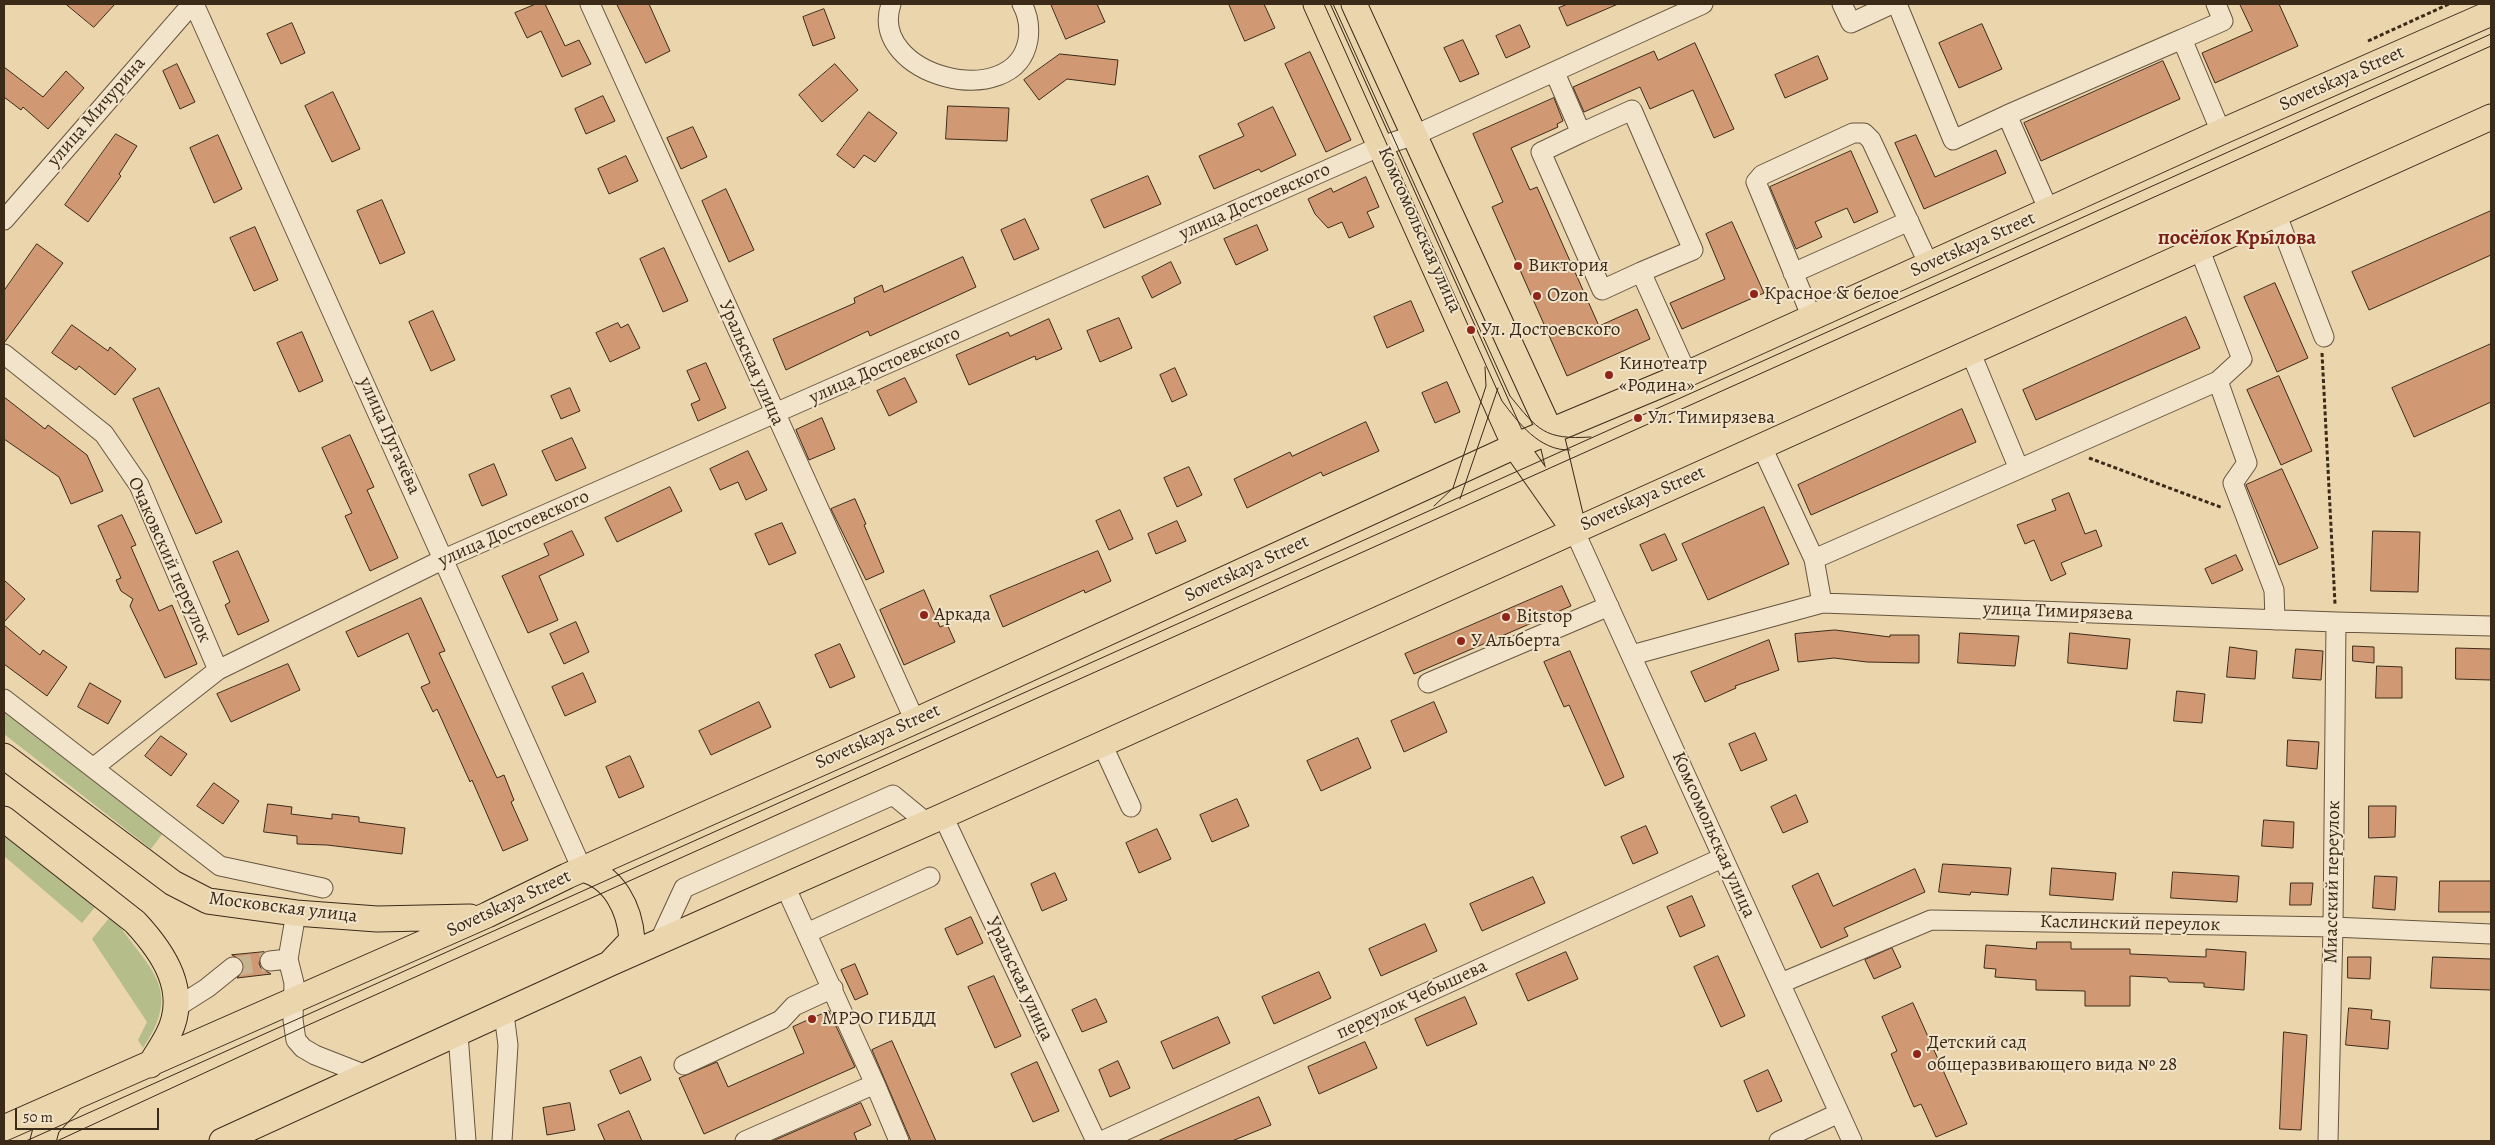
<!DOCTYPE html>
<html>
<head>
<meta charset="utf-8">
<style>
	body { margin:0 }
	#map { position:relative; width:2495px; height:1145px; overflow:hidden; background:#ead5ad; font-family:Alegreya,serif }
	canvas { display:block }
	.frame { position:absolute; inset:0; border:5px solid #3c2a19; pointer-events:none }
	.scale { position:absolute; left:15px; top:1108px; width:144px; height:22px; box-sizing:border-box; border:2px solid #3c2a19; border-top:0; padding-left:6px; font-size:15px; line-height:18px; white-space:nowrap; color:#3c2a19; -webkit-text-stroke:4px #f1e4ca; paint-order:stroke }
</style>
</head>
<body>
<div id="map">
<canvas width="2495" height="1145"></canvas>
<div class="frame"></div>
<div class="scale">50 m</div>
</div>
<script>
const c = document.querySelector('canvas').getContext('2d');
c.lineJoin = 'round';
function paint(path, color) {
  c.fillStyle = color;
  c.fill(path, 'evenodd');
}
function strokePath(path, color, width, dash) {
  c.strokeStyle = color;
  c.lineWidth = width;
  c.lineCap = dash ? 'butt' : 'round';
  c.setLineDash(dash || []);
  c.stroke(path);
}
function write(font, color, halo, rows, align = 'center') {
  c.font = font + ' Alegreya,serif';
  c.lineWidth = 4;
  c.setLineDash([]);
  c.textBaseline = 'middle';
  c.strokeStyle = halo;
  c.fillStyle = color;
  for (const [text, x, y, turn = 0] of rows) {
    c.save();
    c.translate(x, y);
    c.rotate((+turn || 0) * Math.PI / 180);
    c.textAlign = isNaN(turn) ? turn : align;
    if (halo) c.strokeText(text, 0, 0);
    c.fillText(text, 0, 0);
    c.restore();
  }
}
const green = new Path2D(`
	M4 709 163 833 151 849 4 734Z
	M4 834 95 907 82 923 4 856Z
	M110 917 118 924C152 972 182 990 143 1048L138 1040 147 1022 92 939Z`);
const building = new Path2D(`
	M66 4H115L94 27Z
	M536 4H545L565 46 579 40 591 64 562 77 541 31 527 38 515 13Z
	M617 4H649L670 51 646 63Z
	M1051 4H1097L1105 22 1066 39Z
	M1229 4H1264L1275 28 1245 41Z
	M1568 4H1618L1567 26 1559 8Z
	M2240 4H2279L2298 46 2215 83 2202 53 2252 31Z
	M824 9 835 38 813 46 803 17Z
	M292 23 305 53 281 64 267 34Z
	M1982 24 2002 69 1959 88 1939 43Z
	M1520 25 1530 47 1506 58 1496 36Z
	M1463 40 1479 74 1460 82 1444 48Z
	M1695 43 1734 129 1714 138 1693 90 1650 109 1640 87 1584 112 1573 87 1654 51 1658 60Z
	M1310 52 1351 140 1326 152 1285 64Z
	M1060 54 1118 60 1115 85 1067 79 1039 100 1024 80Z
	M1818 56 1828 79 1785 98 1775 75Z
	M2163 61 2180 99 2041 161 2024 123Z
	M177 64 195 102 180 109 163 71Z
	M835 64 858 90 822 122 799 95Z
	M4 67 43 97 66 71 84 88 48 129 23 107 21 110 4 97Z
	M333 92 360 149 332 162 305 106Z
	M603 96 615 121 586 134 575 109Z
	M1554 98 1563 121 1557 124 1558 127 1511 148 1530 190 1537 187 1599 326 1637 309 1650 339 1567 376 1492 207 1503 202 1473 134Z
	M948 106 1009 108 1007 141 946 139Z
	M1273 107 1296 155 1261 172 1259 169 1214 189 1199 156 1244 136 1238 124Z
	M869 112 897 133 875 162 864 155 854 168 837 155Z
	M693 127 707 157 681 169 667 138Z
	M116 134 137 146 119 174 121 176 88 222 65 205Z
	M218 135 242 189 214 203 190 148Z
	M1916 135 1935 177 1996 150 2006 173 1924 209 1895 143Z
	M1851 151 1878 212 1854 223 1847 208 1815 222 1822 237 1796 249 1770 187Z
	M626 156 638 181 609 194 598 169Z
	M1148 176 1161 204 1104 228 1091 200Z
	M1366 177 1379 207 1367 212 1374 227 1349 238 1342 222 1328 228 1315 214 1308 199 1331 188 1333 192Z
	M726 189 754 250 729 262 702 201Z
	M382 200 405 253 380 264 357 211Z
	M2491 211V255L2369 310 2352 272Z
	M1025 219 1039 249 1014 260 1001 230Z
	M1732 222 1764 293 1682 329 1670 303 1725 279 1706 234Z
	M1257 225 1268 250 1236 265 1224 239Z
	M255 227 278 280 254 291 230 238Z
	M37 244 63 263 4 343V291Z
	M664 248 688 301 663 312 640 259Z
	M963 257 976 287 870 336 868 331 786 370 773 339 855 303 854 298 882 285 884 292Z
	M1171 262 1181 283 1152 298 1142 277Z
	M2275 283 2308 358 2277 372 2244 297Z
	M1411 301 1424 331 1387 348 1374 317Z
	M433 311 455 360 431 371 409 322Z
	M2186 317 2200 348 2036 420 2023 390Z
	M1119 318 1132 348 1100 362 1087 331Z
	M1049 319 1062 349 1036 360 1035 356 969 385 956 355 1008 332 1010 336Z
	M618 323 621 328 628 324 640 348 610 362 596 333Z
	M72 325 108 351 110 347 136 369 115 395 79 366 76 370 52 353Z
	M302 332 323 381 299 392 277 343Z
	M2491 344V402L2414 437 2392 388Z
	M706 363 726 408 698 421 691 404 700 400 687 371Z
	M1175 368 1187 395 1172 402 1160 375Z
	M2279 376 2312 451 2281 465 2247 390Z
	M905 378 917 402 889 416 877 391Z
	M1447 382 1460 412 1435 423 1422 393Z
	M159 388 222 522 196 534 133 399Z
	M570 388 580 411 561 419 551 396Z
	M4 397 45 429 48 425 87 455 103 491 71 504 59 477 4 439Z
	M1962 409 1976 442 1811 515 1798 485Z
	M822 418 835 449 809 460 796 430Z
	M1366 422 1379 451 1323 476 1321 472 1247 508 1234 479 1290 452 1292 456Z
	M350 435 374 487 367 490 398 558 370 571 345 516 352 513 322 448Z
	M572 438 586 468 556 481 542 451Z
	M748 451 767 490 746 500 738 482 720 490 710 469Z
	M494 464 507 495 482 506 469 475Z
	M1189 467 1202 495 1177 507 1164 478Z
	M2282 469 2318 548 2279 565 2246 485Z
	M670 487 682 511 617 542 605 518Z
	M2069 493 2085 534 2096 530 2102 546 2061 563 2066 574 2051 581 2034 540 2025 544 2017 525 2056 510 2052 500Z
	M855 499 866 524 864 525 884 572 866 580 831 509Z
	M1764 507 1789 564 1708 600 1682 544Z
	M1120 510 1133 539 1109 550 1096 521Z
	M122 515 136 545 131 547 159 611 172 605 197 664 165 678 130 606 133 599 121 591 116 580 121 578 98 526Z
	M1177 521 1186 541 1156 554 1148 534Z
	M782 523 796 553 769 565 755 534Z
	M572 531 584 555 539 576 558 620 528 633 502 576 549 555 544 544Z
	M2373 531 2420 532 2418 592 2371 591Z
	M1665 534 1677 560 1652 571 1640 545Z
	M238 551 269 621 238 635 225 605 230 602 213 562Z
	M1098 551 1111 581 1085 593 1084 590 1003 627 990 596Z
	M2236 555 2243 570 2212 584 2205 569Z
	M4 580 25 599 4 622Z
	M1562 586 1571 606 1414 674 1405 654Z
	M924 590 940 627 947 624 955 642 904 665 880 610Z
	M421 598 445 651 439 653 497 778 504 775 514 800 511 802 528 840 503 851 472 780 470 782 437 709 433 712 421 687 430 683 408 633 358 657 346 632Z
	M576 622 589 652 564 664 550 634Z
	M4 625 40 655 43 650 67 667 47 696 4 664Z
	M1835 630 1890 637V635H1919V663L1867 662 1834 658 1798 662 1795 634Z
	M1960 633 2019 636 2015 666 1958 663Z
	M2070 633 2130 639 2127 669 2068 663Z
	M1769 640 1779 670 1735 686 1736 688 1705 702 1691 672Z
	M840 644 855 677 830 688 815 655Z
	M2353 646 2374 647V663L2353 661Z
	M2230 647 2257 651 2255 679 2227 677Z
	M2456 648 2491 649V680L2456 679Z
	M2296 649 2323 651 2321 680 2293 678Z
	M1570 651 1624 777 1605 786 1569 705 1564 707 1544 662Z
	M288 664 300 690 231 722 217 694Z
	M2377 666 2402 667V698H2376Z
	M583 673 596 702 565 716 552 687Z
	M90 683 121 701 108 724 78 707Z
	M2177 691 2205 694 2202 723 2174 721Z
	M759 702 771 727 711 755 699 731Z
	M1434 702 1447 732 1404 752 1391 721Z
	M1755 733 1767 760 1741 771 1729 744Z
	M161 736 187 754 171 776 145 756Z
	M1358 738 1371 768 1321 791 1307 761Z
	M2288 740 2319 742 2317 769 2287 766Z
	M630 756 644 787 619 798 606 767Z
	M214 783 239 801 223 824 197 806Z
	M1796 795 1808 822 1783 833 1771 807Z
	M1237 799 1249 826 1212 842 1200 815Z
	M268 804 292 807 291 814 332 819V814L359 817V822L405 828 402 854 327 845 297 844V836L264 832Z
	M2369 806H2396L2395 837 2369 838Z
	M2264 820 2294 822 2293 848 2262 846Z
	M1646 826 1658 853 1633 864 1621 837Z
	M1157 829 1171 859 1139 873 1126 843Z
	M1943 864 2011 868 2008 895 1971 892 1970 895 1939 892Z
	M2052 868 2116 873 2113 900 2050 895Z
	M1915 869 1925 892 1844 928 1848 936 1821 948 1792 886 1818 873 1833 906Z
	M2173 872 2239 876 2237 902 2171 898Z
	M1055 873 1067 900 1042 911 1031 884Z
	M2375 876 2397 877 2395 910 2373 908Z
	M1533 877 1545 903 1482 931 1470 904Z
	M2440 881H2491V912H2439Z
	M2291 883H2313L2311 905H2290Z
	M1692 896 1705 926 1680 937 1667 907Z
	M971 917 983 943 957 955 945 929Z
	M1425 924 1437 951 1381 976 1369 949Z
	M2037 942H2071V949H2130V954L2206 957V949L2246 952 2244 990 2204 987V983L2169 982 2167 978 2130 976V1006H2085V991L2036 990V980L1995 977 1996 969 1984 968 1986 945 2036 949Z
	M1892 948 1901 967 1874 979 1865 960Z
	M264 952 259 963 261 968 271 974 237 978 243 971 244 965 241 960 232 955Z
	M1566 952 1578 979 1528 1001 1516 974Z
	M1718 956 1745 1016 1721 1027 1694 967Z
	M2348 957H2371L2370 979 2348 978Z
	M2433 957 2491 959V990L2431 988Z
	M855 964 868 994 855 1000 841 970Z
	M1319 972 1331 998 1274 1024 1262 997Z
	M994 976 1021 1036 995 1048 968 987Z
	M1465 997 1477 1024 1427 1046 1415 1019Z
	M1096 999 1107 1022 1082 1032 1072 1010Z
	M1913 1003 1967 1124 1936 1137 1921 1104 1914 1107 1891 1054 1897 1051 1882 1017Z
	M2349 1008 2372 1010 2371 1019 2390 1021 2388 1049 2346 1045Z
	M829 1011 855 1067 704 1134 679 1078 717 1062 728 1087 804 1053 793 1027Z
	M1218 1017 1230 1043 1173 1069 1161 1042Z
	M2284 1032 2307 1035 2301 1130 2280 1129Z
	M892 1041 936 1141H911L872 1050Z
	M1365 1042 1377 1068 1319 1094 1308 1067Z
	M641 1057 651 1080 620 1094 610 1071Z
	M1118 1061 1130 1088 1110 1097 1099 1070Z
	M1037 1062 1059 1111 1033 1122 1011 1074Z
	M1768 1070 1782 1101 1757 1112 1744 1081Z
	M1259 1097 1271 1125 1232 1141H1158Z
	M570 1103 575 1130 547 1135 543 1108Z
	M861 1103 871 1125 854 1133 857 1141H773Z
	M629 1111 642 1141H605L598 1125Z`);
const minorTunnel = new Path2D(`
	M233 967 270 961`);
const path = new Path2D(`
	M2368 41 2449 4
	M2322 353 2335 604
	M2089 458 2223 508`);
const minor = new Path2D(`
	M194 4 582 869
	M590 4 915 721
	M891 4C867 76 1015 114 1028 40 1030 27 1028 15 1022 4
	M1842 4 1851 23 1892 4
	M1897 4 1953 140 2007 115
	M2216 4 2223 21 2182 39 2221 132
	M1555 73 1581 133 1541 152 1602 290 1641 272
	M1581 133 1632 110 1693 250 1641 272 1687 374
	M2049 211 2007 115 2182 39
	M2276 213 2324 337
	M4 220 192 4
	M2199 248 2242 359 2218 381 2247 463 2233 483 2274 590 2275 620
	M1793 273 1909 221
	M1812 318 1756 182 1762 175 1853 133H1864L1871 140 1929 265
	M1970 351 2019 469 2218 381
	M4 354 104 434 139 485 218 670
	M1761 445 1814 559 1822 603
	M1574 530 1852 1141
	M1814 559 2019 469
	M1632 655 1822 603 2336 622 2491 626
	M1428 683 1609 606
	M4 699 220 866 323 888
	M1102 744 1131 807
	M93 768 218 670 444 559 1381 146 1415 135 1703 4
	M943 816 1096 1141
	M785 886 875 1084 899 1141
	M296 913 288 959 294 983 293 1020 296 1040 303 1048 315 1055 366 1075
	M807 933 930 877
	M659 942 684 888 893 795 927 823
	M270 961 288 959
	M1781 983 1931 920 2333 927 2491 934
	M177 1007 207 988 233 967
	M458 1034 466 1141
	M684 1065 781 1020 794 1006 833 988
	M502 1141 508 1045 504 1014
	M745 1141 875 1084
	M1102 1141 1722 858
	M1779 1141 1839 1113
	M2328 1141 2333 927 2336 622`);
const major = new Path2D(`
	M1316 4 1515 446 1574 530
	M1354 4 1550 431 1570 515
	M4 756 173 883 208 901 296 913 377 919 470 917
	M4 819 135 922C164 953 190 992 168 1035 163 1045 156 1055 150 1065
	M582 869C614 876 630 909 632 940L612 961
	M4 1128 487 915 567 876 915 721 1515 446 1687 374 2221 132 2491 13
	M43 1141 47 1126 69 1102
	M222 1141 611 963 943 816 2491 117`);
const tram = new Path2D(`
	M1324 4 1502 401C1518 422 1539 451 1570 450
	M1333 4 1510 396C1538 430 1544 440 1591 437
	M1460 499 1498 388
	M1434 506 1453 488 1486 386 1485 367
	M26 1141 2491 34
	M57 1141 306 1026 2491 46`);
const markers = [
	[1518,266,5,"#8f2418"],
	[1754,294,5,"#8f2418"],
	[1537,296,5,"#8f2418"],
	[1471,330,5,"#8f2418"],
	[1609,375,5,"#8f2418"],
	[1638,418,5,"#8f2418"],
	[924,615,5,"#8f2418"],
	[1506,617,5,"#8f2418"],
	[1461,641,5,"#8f2418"],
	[812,1019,5,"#8f2418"],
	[1917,1054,5,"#8f2418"]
];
const streetNames = [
	["Sovetskaya Street",2342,79,-24],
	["улица Мичурина",97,112,-49],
	["улица Достоевского",1255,202,-24],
	["Комсомольская улица",1419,230,66],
	["Sovetskaya Street",1973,245,-24],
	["Уральская улица",751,363,66],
	["улица Достоевского",885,366,-24],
	["улица Пугачёва",389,436,66],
	["Sovetskaya Street",1643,499,-24],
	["улица Достоевского",514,529,-24],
	["Очаковский переулок",169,560,66],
	["Sovetskaya Street",1247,569,-25],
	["улица Тимирязева",2058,612,2],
	["Sovetskaya Street",878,737,-24],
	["Комсомольская улица",1713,835,66],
	["Миасский переулок",2333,882,-89],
	["Sovetskaya Street",509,904,-25],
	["Московская улица",283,908,7],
	["Каслинский переулок",2130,924,1],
	["Уральская улица",1019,979,65],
	["переулок Чебышева",1412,1000,-25]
];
const poiNames = [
	["Виктория",1528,266],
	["Красное & белое",1764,294],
	["Ozon",1547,296],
	["Ул. Достоевского",1481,330],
	["Кинотеатр",1619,364],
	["«Родина»",1619,386],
	["Ул. Тимирязева",1648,418],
	["Аркада",934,615],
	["Bitstop",1516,617],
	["У Альберта",1471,641],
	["МРЭО ГИБДД",822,1019],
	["Детский сад",1927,1043],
	["общеразвивающего вида № 28",1927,1065]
];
const quarterNames = [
	["посёлок Крылова",2237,239]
];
paint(green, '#b5bd8b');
paint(building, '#d19973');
strokePath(building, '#3c2a19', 1);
strokePath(minorTunnel, '#c7b38f', 19, [19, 9]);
strokePath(minor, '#68553e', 21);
strokePath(major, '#3c2a19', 27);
strokePath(path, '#3c2a19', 3, [4, 2.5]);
strokePath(minor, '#f1e4ca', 19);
strokePath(major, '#ead5ad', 25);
strokePath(tram, '#3c2a19', 1);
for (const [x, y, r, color] of markers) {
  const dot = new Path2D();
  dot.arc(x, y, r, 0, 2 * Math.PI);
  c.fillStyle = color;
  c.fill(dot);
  strokePath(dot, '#f1e4ca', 2);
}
write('19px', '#3c2a19', '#f1e4ca', streetNames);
write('19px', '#3c2a19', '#f1e4ca', poiNames, 'left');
write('bold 21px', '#7a1f14', '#f1e4ca', quarterNames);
</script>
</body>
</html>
